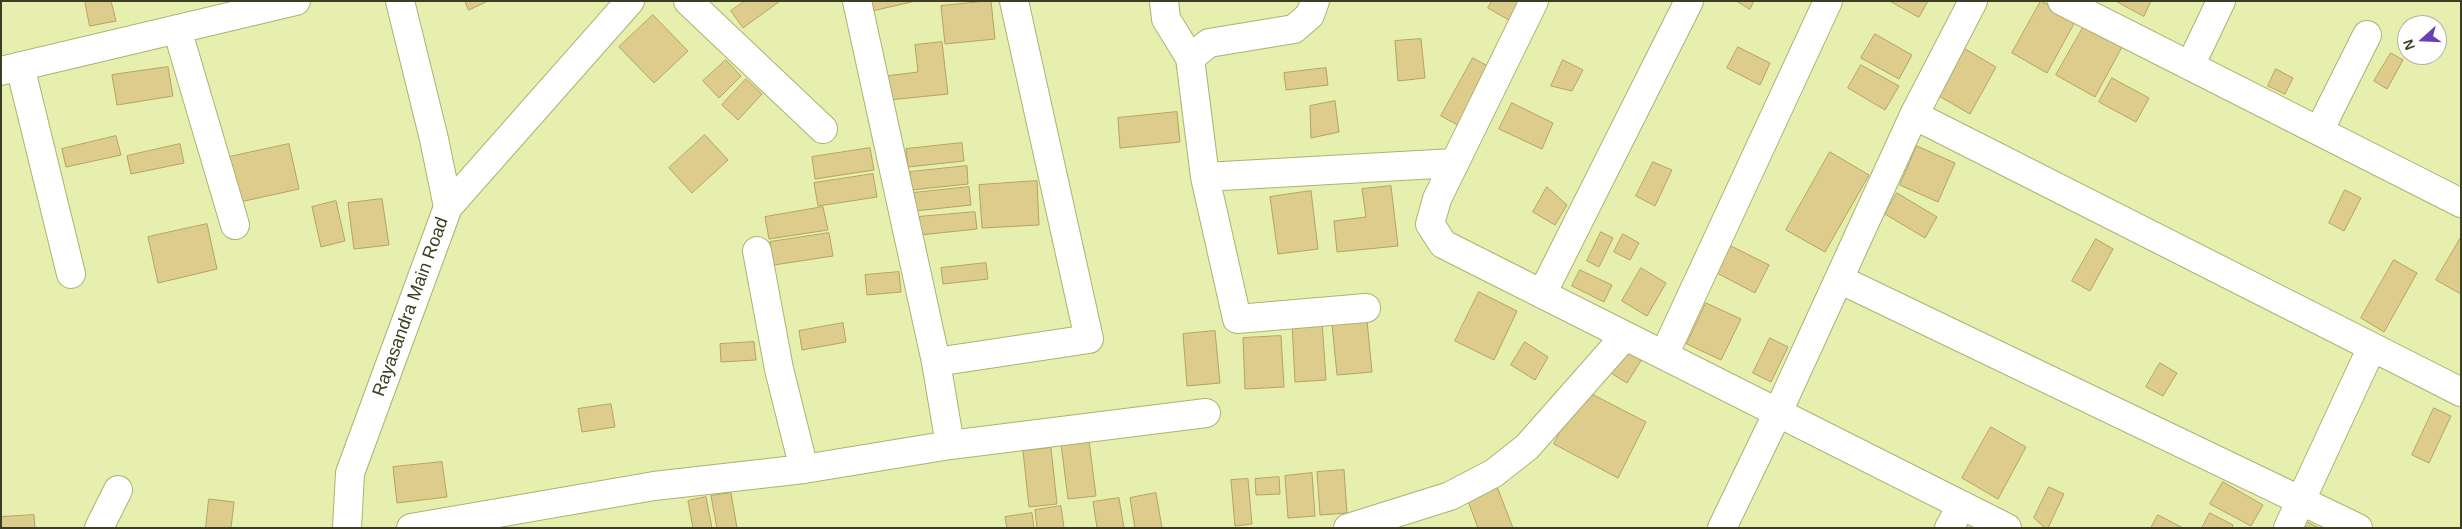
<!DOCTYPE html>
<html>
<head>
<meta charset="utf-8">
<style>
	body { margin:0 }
	#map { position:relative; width:2462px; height:529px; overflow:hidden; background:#e6efad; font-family:Helvetica,sans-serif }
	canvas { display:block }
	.frame { position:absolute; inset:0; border:2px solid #3b3e23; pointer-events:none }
	.north { position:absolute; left:2397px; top:15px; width:50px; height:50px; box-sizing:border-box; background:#fff; border:1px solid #b1b2a7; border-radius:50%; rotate:250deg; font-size:14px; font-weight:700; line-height:20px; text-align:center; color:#3b3e23 }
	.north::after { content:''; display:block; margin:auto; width:18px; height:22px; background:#6940b8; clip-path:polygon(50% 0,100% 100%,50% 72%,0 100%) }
</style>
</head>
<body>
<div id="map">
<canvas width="2462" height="529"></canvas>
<div class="frame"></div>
<div class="north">N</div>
</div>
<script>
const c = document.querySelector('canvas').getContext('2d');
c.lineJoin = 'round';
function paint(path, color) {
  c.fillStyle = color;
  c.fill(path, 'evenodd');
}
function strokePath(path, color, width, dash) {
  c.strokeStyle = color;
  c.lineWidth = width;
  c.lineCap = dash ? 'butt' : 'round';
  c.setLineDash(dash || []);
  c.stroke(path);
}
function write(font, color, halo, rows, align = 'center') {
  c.font = font + ' Helvetica,sans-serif';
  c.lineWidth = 4;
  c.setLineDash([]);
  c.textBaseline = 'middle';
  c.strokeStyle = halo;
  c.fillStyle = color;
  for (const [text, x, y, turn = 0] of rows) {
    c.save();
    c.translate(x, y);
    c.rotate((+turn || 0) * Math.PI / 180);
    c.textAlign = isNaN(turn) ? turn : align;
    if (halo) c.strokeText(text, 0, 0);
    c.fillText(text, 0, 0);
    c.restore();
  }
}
const building = new Path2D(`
	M85 1H111L116 21 90 26Z
	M465 1H488L469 10Z
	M745 1H780L743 28 731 11Z
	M870 1H916L872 11Z
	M991 1 995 39 945 44 941 6Z
	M1492 1H1527L1514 23 1488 8Z
	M1737 1H1754L1750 9Z
	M1890 1H1928L1919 17Z
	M2041 1 2076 20 2047 73 2012 53Z
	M2116 1H2151L2144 16Z
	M653 15 688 51 654 83 619 47Z
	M2084 26 2122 47 2095 97 2056 75Z
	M1875 34 1912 55 1899 79 1861 58Z
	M1421 39 1425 78 1398 81 1395 41Z
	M942 42 948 94 889 100 886 76 918 72 915 45Z
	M1738 47 1770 63 1760 85 1727 68Z
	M1965 49 1996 67 1970 114 1939 96Z
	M2391 53 2403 60 2387 89 2374 81Z
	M1473 58 1497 71 1465 129 1441 116Z
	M726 60 741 76 719 98 703 81Z
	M1563 60 1583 70 1572 91 1551 86Z
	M1861 65 1899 86 1885 110 1848 88Z
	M168 67 173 96 117 105 112 75Z
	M1326 68 1328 85 1286 90 1284 73Z
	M2276 69 2293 78 2285 94 2268 86Z
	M2112 78 2149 98 2136 122 2099 102Z
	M746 79 762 94 738 120 722 105Z
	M1335 101 1339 132 1311 138 1310 106Z
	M1512 103 1553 123 1542 149 1499 129Z
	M1177 112 1180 142 1120 148 1118 118Z
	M705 135 728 160 692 193 669 168Z
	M116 136 121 155 66 167 62 149Z
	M962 143 964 161 908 167 906 149Z
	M180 144 184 163 131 174 127 156Z
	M289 144 299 189 240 202 229 157Z
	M1917 146 1955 163 1938 202 1900 185Z
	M870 148 874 170 815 179 812 157Z
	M1830 152 1869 175 1825 252 1786 230Z
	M1653 162 1672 170 1655 206 1636 196Z
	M967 166 968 184 912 190 910 172Z
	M873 174 877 197 818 206 814 183Z
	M1037 181 1039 225 982 228 979 185Z
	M1391 186 1398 246 1337 252 1334 221 1366 217 1362 189Z
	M969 187 971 205 915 211 913 193Z
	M1547 187 1567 205 1555 225 1533 212Z
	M2345 190 2361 198 2344 231 2329 223Z
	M1311 191 1318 249 1278 254 1270 197Z
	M1897 193 1937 217 1925 238 1885 214Z
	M382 199 389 245 354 249 348 203Z
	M336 201 345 241 321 247 312 207Z
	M823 207 828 230 769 239 765 217Z
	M975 212 977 229 920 235 918 217Z
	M207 224 217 269 158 283 148 237Z
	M1601 232 1613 238 1599 267 1587 261Z
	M829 233 833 256 774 265 770 242Z
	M1623 234 1639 243 1630 260 1614 252Z
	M2461 237V294L2436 280Z
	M2096 239 2113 249 2090 291 2072 281Z
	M1731 246 1769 265 1755 293 1717 273Z
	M2394 260 2417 273 2384 332 2361 318Z
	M986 263 988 279 943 284 941 268Z
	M1641 268 1666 283 1647 316 1622 301Z
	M1580 270 1612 285 1604 302 1572 286Z
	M899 272 901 292 867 295 865 275Z
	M1479 292 1517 311 1494 360 1455 341Z
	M1706 303 1741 319 1721 360 1687 344Z
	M1367 320 1372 372 1337 375 1332 324Z
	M1322 321 1326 380 1295 382 1292 323Z
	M843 323 846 342 802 350 799 331Z
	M1215 331 1220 383 1187 386 1183 334Z
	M1281 336 1284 387 1245 389 1243 338Z
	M1770 338 1788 347 1771 382 1753 373Z
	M754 342 756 360 721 362 720 344Z
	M1525 342 1548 357 1535 380 1511 365Z
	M1621 347 1642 359 1627 383 1606 370Z
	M2160 363 2177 373 2163 396 2146 387Z
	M1582 389 1646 422 1618 478 1554 444Z
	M611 404 615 427 582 432 578 409Z
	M2434 408 2451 416 2429 463 2412 455Z
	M1991 427 2026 447 1998 499 1962 478Z
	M1089 441 1096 496 1068 499 1061 444Z
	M1051 448 1057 504 1029 507 1023 451Z
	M442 462 447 497 397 503 393 467Z
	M1344 470 1347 513 1320 515 1317 472Z
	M1312 473 1315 516 1288 518 1285 476Z
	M1279 477 1280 494 1256 495 1255 479Z
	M1248 479 1252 524 1235 526 1231 480Z
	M1494 479 1513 528H1478L1465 493Z
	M2223 482 2263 505 2251 526 2210 504Z
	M2049 487 2064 494 2048 528H2045L2034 518Z
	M731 493 737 528H717L711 496Z
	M1156 493 1162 528H1135L1130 498Z
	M706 497 712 528H693L688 501Z
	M1119 498 1124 528H1097L1093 502Z
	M209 499 234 502 231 528H206Z
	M1061 506 1064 528H1037L1035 510Z
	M1032 513 1034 528H1007L1005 517Z
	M2210 513 2233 525 2232 528H2202Z
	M34 515 35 528H1V517Z
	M2158 515 2183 528H2151Z
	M2296 516 2319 528H2290Z`);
const minor = new Path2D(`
	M400 1 434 139 448 207
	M688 1 823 129
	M857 1 936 362 950 445
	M1164 1 1166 19 1190 58
	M1315 1 1310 15 1294 29 1209 43 1190 58 1205 177 1237 319 1366 308
	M1534 1 1437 199 1430 224 1443 244 2007 528
	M2062 1 2461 203
	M177 29 235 225
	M20 66 71 274
	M2190 66 2221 1
	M1 71 296 1
	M1914 115 2461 392
	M2319 131 2367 35
	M1205 177 1454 163
	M757 251 779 369 804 469
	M1839 279 2358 528
	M1542 294 1689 1
	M1664 355 1828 1
	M936 362 1089 339 1014 1
	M99 528 118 490
	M347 528 350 473 448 207 630 1
	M411 528 654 486 804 469 950 445 1206 413
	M1348 528 1450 496 1494 473 1527 447 1625 336
	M1722 528 1778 412 1914 115 1973 1
	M1949 528 1962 505
	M2288 528 2372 347`);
const streetNames = [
	["Rayasandra Main Road",411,307,-70]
];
paint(building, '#decc8c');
strokePath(building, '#b4a263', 1);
strokePath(minor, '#abb374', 30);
strokePath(minor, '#fff', 28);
write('18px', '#3b3e23', '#fff', streetNames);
</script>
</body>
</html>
